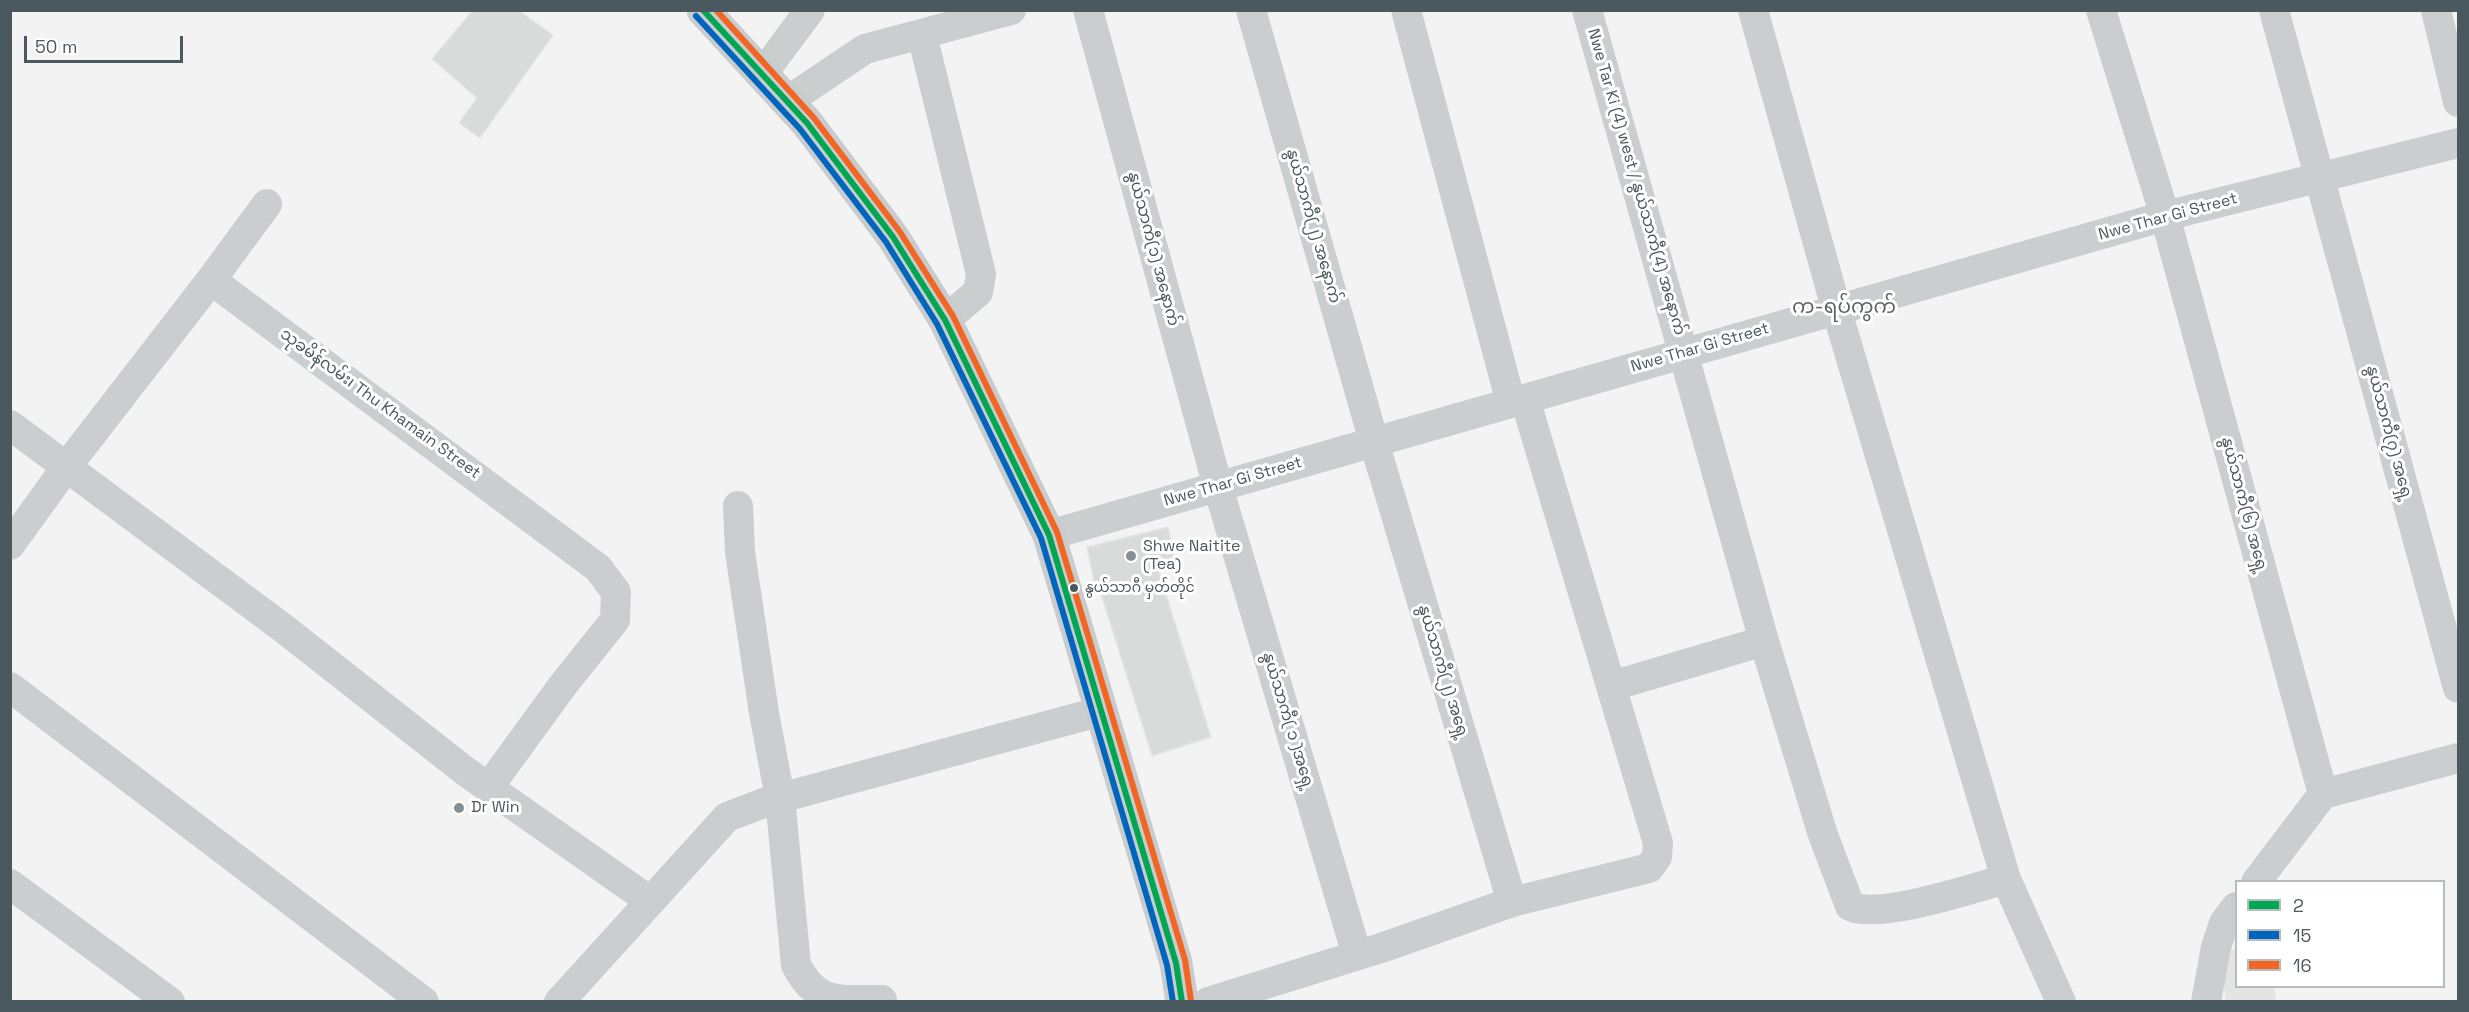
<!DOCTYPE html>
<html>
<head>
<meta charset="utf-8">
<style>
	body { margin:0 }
	#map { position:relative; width:2469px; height:1012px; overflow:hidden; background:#f3f3f3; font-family:"Space Grotesk",sans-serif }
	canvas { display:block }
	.frame { position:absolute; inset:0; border:12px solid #4a585f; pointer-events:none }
	.legend { position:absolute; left:2235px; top:880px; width:210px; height:108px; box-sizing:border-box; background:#fff; border:2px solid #b7bcbf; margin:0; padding:8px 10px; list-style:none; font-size:18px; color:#4a585f }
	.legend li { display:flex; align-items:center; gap:12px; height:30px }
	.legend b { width:30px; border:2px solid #b7bcbf }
	.scale { position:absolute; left:24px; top:36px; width:159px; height:27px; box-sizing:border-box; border:3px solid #4a585f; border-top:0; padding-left:8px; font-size:18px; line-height:21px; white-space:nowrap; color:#4a585f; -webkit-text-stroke:4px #fff; paint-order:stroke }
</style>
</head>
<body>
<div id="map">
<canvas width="2469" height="1012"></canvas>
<div class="frame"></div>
<ul class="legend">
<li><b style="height:8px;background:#00a651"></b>2</li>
<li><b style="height:8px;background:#0065bd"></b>15</li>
<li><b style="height:8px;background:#f26522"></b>16</li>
</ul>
<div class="scale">50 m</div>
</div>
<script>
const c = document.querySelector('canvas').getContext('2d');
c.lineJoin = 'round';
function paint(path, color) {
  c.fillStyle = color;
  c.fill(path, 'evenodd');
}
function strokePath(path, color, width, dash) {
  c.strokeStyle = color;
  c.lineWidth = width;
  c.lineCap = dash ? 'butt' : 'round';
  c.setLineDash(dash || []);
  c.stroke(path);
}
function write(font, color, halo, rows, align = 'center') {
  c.font = font + ' "Space Grotesk","Noto Sans Myanmar",sans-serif';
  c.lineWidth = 6;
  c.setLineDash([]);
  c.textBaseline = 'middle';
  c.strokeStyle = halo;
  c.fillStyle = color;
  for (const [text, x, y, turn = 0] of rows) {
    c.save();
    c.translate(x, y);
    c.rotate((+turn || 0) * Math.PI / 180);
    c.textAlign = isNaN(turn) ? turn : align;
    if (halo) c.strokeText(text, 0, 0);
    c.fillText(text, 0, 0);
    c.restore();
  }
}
const education = new Path2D(`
	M2236 949V986L2274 987 2276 1001H2226L2219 953Z`);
const building = new Path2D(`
	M473 10H518L553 35 480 138 459 123 477 98 432 59Z
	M1168 527 1176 565 1158 569 1211 737 1152 756 1097 581 1094 582 1087 547Z`);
const minor = new Path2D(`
	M1088 10 1218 487 1357 955
	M1251 10 1374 442 1512 902
	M1406 10 1511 403
	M1587 10 1764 641 1823 835 1850 906C1879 920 1973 888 2006 879
	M1753 10 1836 308 2006 879 2061 1002
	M2101 10 2165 216 2323 794
	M2274 10 2458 688
	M2436 10 2458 102
	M922 35 981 274 978 292 945 320
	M763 73 810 10
	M789 100 865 49 1011 10
	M211 280 267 204
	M10 425 283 628 465 771 650 901
	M738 506 740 552 764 713 780 798 796 965C818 1007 840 999 882 1000
	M1049 535 2165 216 2458 143
	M10 545 67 466 211 280 598 568 616 592 615 620 563 685 488 788
	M1612 686 1764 641
	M10 687 424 1002
	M2256 882 2323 794 2458 758
	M10 884 170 1002
	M559 1002 727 817 769 801 1102 711
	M1208 1002 1381 948 1512 902 1649 868 1657 857 1658 843 1525 399
	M2206 1002 2216 947 2224 923 2236 907`);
const major = new Path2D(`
	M703 10 807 123 893 237 945 320 1049 535 1176 963 1182 1002`);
const bus1 = new Path2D(`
	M703 10 807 123 893 237 945 320 1049 535 1176 963 1182 1002`);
const bus2 = new Path2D(`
	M696 16 800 129 886 242 937 324 1041 538 1167 965 1173 1002`);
const bus3 = new Path2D(`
	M716 10 814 118 900 232 953 316 1057 532 1185 960 1191 1001`);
const markers = [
	[1131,556,6,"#858e93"],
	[1074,588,5,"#4a585f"],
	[459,808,6,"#858e93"]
];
const busNames = [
	["နွယ်သာဂီ မှတ်တိုင်",1085,588]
];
const streetNames = [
	["Nwe Tar Ki (4) west / နွယ်သာကီ(4) အနောက်",1636,182,74],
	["Nwe Thar Gi Street",2168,217,-15],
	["နွယ်သာကီ(၂) အနောက်",1313,226,74],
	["နွယ်သာကီ(၁) အနောက်",1153,249,75],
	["Nwe Thar Gi Street",1700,348,-16],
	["သုခမိန်လမ်း၊ Thu Khamain Street",380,404,36],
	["နွယ်သာကီ(၇) အရှေ့",2389,433,75],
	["Nwe Thar Gi Street",1233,482,-16],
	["နွယ်သာကီ(၆) အရှေ့",2244,505,75],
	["နွယ်သာကီ(၂) အရှေ့",1443,672,73],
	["နွယ်သာကီ( ၁ )အရှေ့",1288,721,73]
];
const poiNames = [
	["Shwe Naitite",1143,547],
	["(Tea)",1143,565],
	["Dr Win",471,808]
];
const quarterNames = [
	["က-ရပ်ကွက်",1844,308]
];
paint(education, '#e5e4e5');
paint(building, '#d9dbdb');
strokePath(building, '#e4e5e6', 1.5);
strokePath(minor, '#cacecf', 30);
strokePath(major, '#c8ccce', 33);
strokePath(bus1, '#00a651', 6);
strokePath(bus2, '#0065bd', 6);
strokePath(bus3, '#f26522', 6);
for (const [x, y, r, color] of markers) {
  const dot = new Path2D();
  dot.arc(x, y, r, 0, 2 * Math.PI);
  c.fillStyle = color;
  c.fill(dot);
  strokePath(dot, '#fff', 2);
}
write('14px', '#4a585f', '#fff', busNames, 'left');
write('16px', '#4a585f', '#fff', streetNames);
write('16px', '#4a585f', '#fff', poiNames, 'left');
write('20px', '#5f6367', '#fff', quarterNames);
</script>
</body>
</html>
